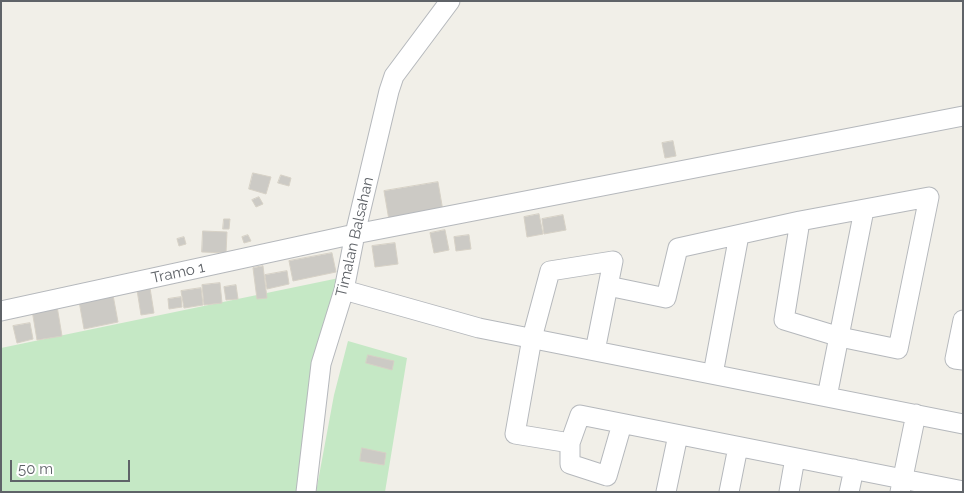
<!DOCTYPE html>
<html>
<head>
<meta charset="utf-8">
<style>
	body { margin:0 }
	#map { position:relative; width:964px; height:493px; overflow:hidden; background:#f1efe8; font-family:Raleway,sans-serif }
	canvas { display:block }
	.frame { position:absolute; inset:0; border:2px solid #5f6368; pointer-events:none }
	.scale { position:absolute; left:10px; top:460px; width:120px; height:22px; box-sizing:border-box; border:2px solid #5f6368; border-top:0; padding-left:6px; font-size:15px; line-height:18px; white-space:nowrap; color:#5f6368; -webkit-text-stroke:4px #fff; paint-order:stroke }
</style>
</head>
<body>
<div id="map">
<canvas width="964" height="493"></canvas>
<div class="frame"></div>
<div class="scale">50 m</div>
</div>
<script>
const c = document.querySelector('canvas').getContext('2d');
c.lineJoin = 'round';
function paint(path, color) {
  c.fillStyle = color;
  c.fill(path, 'evenodd');
}
function strokePath(path, color, width, dash) {
  c.strokeStyle = color;
  c.lineWidth = width;
  c.lineCap = dash ? 'butt' : 'round';
  c.setLineDash(dash || []);
  c.stroke(path);
}
function write(font, color, halo, rows, align = 'center') {
  c.font = font + ' Raleway,sans-serif';
  c.lineWidth = 4;
  c.setLineDash([]);
  c.textBaseline = 'middle';
  c.strokeStyle = halo;
  c.fillStyle = color;
  for (const [text, x, y, turn = 0] of rows) {
    c.save();
    c.translate(x, y);
    c.rotate((+turn || 0) * Math.PI / 180);
    c.textAlign = isNaN(turn) ? turn : align;
    if (halo) c.strokeText(text, 0, 0);
    c.fillText(text, 0, 0);
    c.restore();
  }
}
const green = new Path2D(`
	M339 278 300 492H1V348Z
	M348 341 407 358 385 492H316L334 395Z`);
const building = new Path2D(`
	M673 141 676 156 665 158 662 143Z
	M253 173 271 177 266 194 249 189Z
	M281 175 291 178 289 186 278 183Z
	M438 182 443 211 389 220 384 191Z
	M259 197 263 204 256 207 252 200Z
	M539 214 543 234 527 237 524 217Z
	M563 215 566 230 544 234 542 219Z
	M224 219H230L229 229H223Z
	M445 230 449 250 434 253 430 233Z
	M203 231 227 232 226 253 202 252Z
	M248 235 251 241 244 243 242 237Z
	M469 235 471 249 456 251 454 237Z
	M184 237 186 244 179 246 177 239Z
	M395 243 398 264 375 267 372 246Z
	M332 253 336 272 293 281 289 261Z
	M263 266 267 298 257 299 253 268Z
	M287 271 289 284 267 289 265 275Z
	M220 283 222 303 204 305 202 285Z
	M236 285 238 299 226 300 224 287Z
	M150 288 154 313 141 315 137 290Z
	M201 288 203 305 184 308 181 291Z
	M113 295 118 322 84 329 79 301Z
	M181 297 182 307 169 309 168 299Z
	M57 306 62 336 37 340 32 310Z
	M30 323 33 339 17 343 13 326Z
	M368 355 394 361 392 370 366 363Z
	M362 448 386 453 384 465 360 461Z`);
const street = new Path2D(`
	M608 286 666 298 678 248 800 221 929 197 898 349 840 337 784 320 800 221
	M344 290 479 328 963 424
	M1 311 355 234 963 116
	M963 320 955 359 963 360
	M713 374 739 235
	M827 397 864 210
	M622 424 607 476 570 464V443L580 415 963 491
	M570 443 515 434 532 338 550 271 613 261 595 351
	M306 492 321 364 344 290 355 234 389 91 394 76 450 1
	M666 492 678 435
	M729 492 738 447
	M789 492 795 458
	M849 492 854 469
	M900 492 916 414`);
const streetNames = [
	["Timalan Balsahan",355,237,-77],
	["Tramo 1",178,273,-12]
];
paint(green, '#c5e8c5');
paint(building, '#cccac5');
strokePath(building, '#d6d1c6', 1);
strokePath(street, '#b5b8bc', 21);
strokePath(street, '#fff', 19);
write('15px', '#5f6368', '#fff', streetNames);
</script>
</body>
</html>
